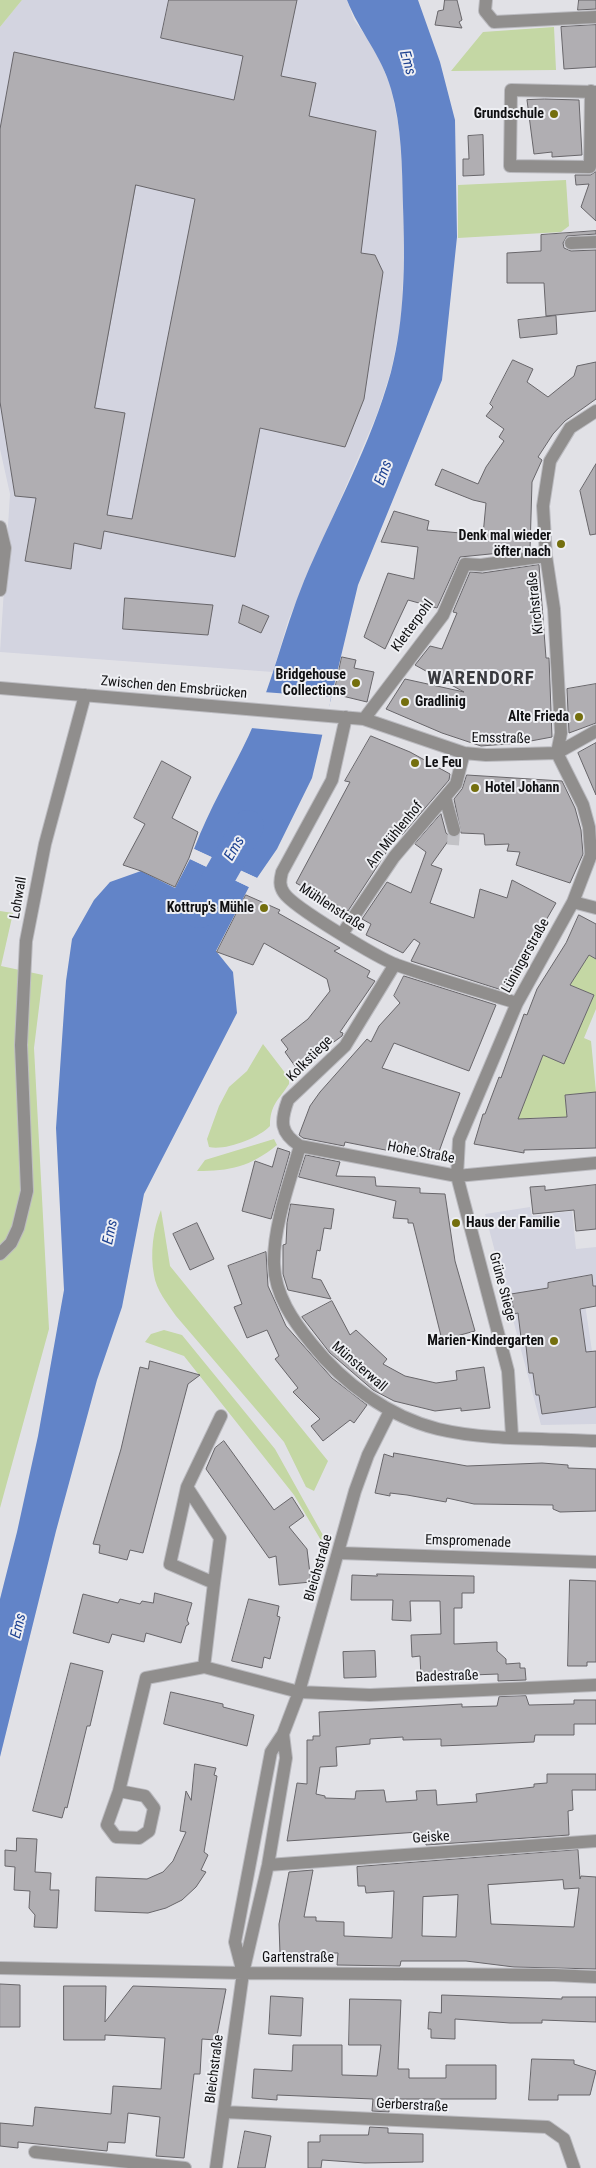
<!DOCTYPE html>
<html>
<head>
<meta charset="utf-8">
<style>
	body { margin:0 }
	canvas { display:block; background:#e1e1e6 }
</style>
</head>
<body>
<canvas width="596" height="2168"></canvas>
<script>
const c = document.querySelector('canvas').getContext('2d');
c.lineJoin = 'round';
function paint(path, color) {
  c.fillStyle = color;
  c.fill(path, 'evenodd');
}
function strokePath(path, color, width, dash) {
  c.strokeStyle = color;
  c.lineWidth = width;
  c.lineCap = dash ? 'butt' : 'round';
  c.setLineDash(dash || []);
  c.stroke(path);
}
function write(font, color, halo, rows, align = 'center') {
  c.font = font + ' "Roboto Condensed",sans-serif';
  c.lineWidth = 4;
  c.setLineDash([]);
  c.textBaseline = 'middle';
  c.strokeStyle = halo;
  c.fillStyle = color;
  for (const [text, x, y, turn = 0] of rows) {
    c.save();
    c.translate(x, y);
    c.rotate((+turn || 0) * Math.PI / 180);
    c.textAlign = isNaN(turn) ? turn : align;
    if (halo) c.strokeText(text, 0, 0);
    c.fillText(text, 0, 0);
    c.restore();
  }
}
const built = new Path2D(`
	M22 0H347L354 20 371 43 381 63 391 88 401 138 404 227 402 316 391 371 377 414 288 621 273 672 0 652 10 494 0 449V27Z
	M530 1207 532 1216 572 1211 576 1249 596 1247V1302L585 1304 596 1378V1424L541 1425 485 1214Z`);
const green = new Path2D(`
	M0 0H22L0 27Z
	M554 27 556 70 451 71 483 32Z
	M566 180 569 226 561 232 458 238V185Z
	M0 911 13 913 1 966 43 975 34 1048 49 1329 0 1508Z
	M589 955 596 959V1009L584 1038 591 1041 596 1092 565 1095 567 1117 529 1118 528 1122 516 1120 543 1055 564 1064 576 1035 527 1015 532 1002 582 1023 594 995 570 985Z
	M263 1044 289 1078V1084C279 1100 270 1104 270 1126 259 1138 225 1151 209 1147L207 1139 219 1106 229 1087 247 1071Z
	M274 1139 277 1145C250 1167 230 1171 197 1171L205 1160Z
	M161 1210 170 1266 328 1461 314 1491 306 1487 284 1442 176 1316C168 1304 156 1290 154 1275 150 1254 153 1229 161 1210Z
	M164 1330 182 1335 275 1449 324 1537 322 1542 294 1495 184 1356 145 1342 151 1334Z`);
const water = new Path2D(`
	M347 0H418L440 62 455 120 457 237 442 380 358 585 312 778 277 849 257 878 194 849C209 809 231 773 249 735 272 686 283 632 304 581 333 512 371 445 391 372 405 318 405 261 403 206 402 166 402 127 391 89 382 56 359 31 347 0Z
	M190 859 249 887 216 951 233 972 237 1013 144 1194 122 1307 97 1380 56 1531 0 1757V1599L17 1532 38 1436 64 1290 56 1128 66 981 72 939 94 900 110 882 141 871 175 888Z`);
const pier = new Path2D(`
	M263 692 331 697 325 735 251 728Z
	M194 849 257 878 260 879 256 880 193 851Z
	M191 857 250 884 251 888 190 859Z`);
const river = new Path2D(`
	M199 912 248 826`);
const building = new Path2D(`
	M169 0H297L281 76 316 83 309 116 376 131 361 253 375 255 383 272 364 399 345 447 260 428 235 557 104 531 101 549 74 543 71 569 25 561 36 498 15 496 0 402V129L14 52 234 100 243 56 161 38ZM136 185 195 199 132 519 107 515 125 413 95 408Z
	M445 0H457L462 20 459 22 462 28 435 25 438 11 443 10Z
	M579 0H596V9L578 10Z
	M596 25V67L564 69 561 27Z
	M545 99 579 100 582 155 552 157V152L534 154 527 100Z
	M483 135 484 175 463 176V159H469L468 136Z
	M596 172V221L581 207 589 184 576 185 575 175H590Z
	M596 231V234L567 236 563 243 564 248 571 251 596 250V311L546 316 544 283H507V253L541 251V235Z
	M556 316 557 334 520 338 518 320Z
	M513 360 533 369 527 382 548 397 574 376 577 366 596 362V399L565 421 553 434 538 457 542 460 532 482 530 550 460 557 437 608 408 600 385 649 364 637 388 573 414 579 418 547 381 542 394 511 429 521 427 530 483 535 486 503 473 500 435 485 442 469 478 484 486 467 504 441 499 437 504 429 486 416 493 407 490 404Z
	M596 464V534L590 535 580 491Z
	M539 565 546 658H549L552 737 520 743 481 746 442 733 386 709 405 679 464 692 415 665 430 646 442 649 457 613 453 612 470 572 482 573Z
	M125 598 213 605 208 635 123 629Z
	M243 605 269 616 261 633 239 623Z
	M342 657 356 660 354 668 374 672 367 702 334 694Z
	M596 684V723L569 733 567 689Z
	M371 736 410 752 450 774 449 780 402 835 399 833 348 911 296 883 350 782 345 781Z
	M596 743V795L578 753Z
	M162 761 191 777 172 818 198 832 189 858 175 887 141 871 123 865 145 824 134 818Z
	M467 775 562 781 575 808 581 830 583 854 570 883 516 865 520 852 507 851 509 844 485 845 484 834 461 833 454 799 462 789Z
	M441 814 446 833 451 837 431 865 442 869 430 903 474 918 480 889 507 898 512 880 556 903 505 991 411 961 420 943 414 939 403 953 366 935 371 924 362 919 387 882 411 893 426 852 415 844Z
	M246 895 280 910 278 913 340 948 334 951 370 971 367 977 375 981 340 1032 343 1033 342 1036 297 1069 285 1052 288 1049 281 1040 308 1019 330 991 327 979 264 943 253 965 217 952Z
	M579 915 596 924V959L589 955 570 985 594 995 564 1064 543 1055 518 1119 567 1117 565 1095 596 1092V1148L524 1150V1153L474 1144 483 1114H485L499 1077 501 1078 524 1014 527 1015 537 989 566 943Z
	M404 976 496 1005 469 1071 394 1043 382 1068 460 1093 436 1160 345 1142 344 1146 303 1138 299 1135 310 1106 320 1092 367 1039 371 1042 379 1026 400 1003 394 996Z
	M278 1148 290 1152 271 1219 242 1211 255 1161 272 1167Z
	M306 1155 340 1162 336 1176 375 1177 376 1186 420 1188V1193L445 1194 455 1261 475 1331 442 1340 413 1223H408V1219L393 1218 396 1201 299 1177Z
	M596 1185V1229L576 1231 574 1210 533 1214 530 1187 545 1186V1190Z
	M291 1204 334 1209 331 1229 324 1228 320 1251 317 1250 312 1278 321 1280 331 1299 288 1290 283 1274V1245L286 1244 287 1223Z
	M197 1223 214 1259 190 1270 173 1234Z
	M266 1252 268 1286 286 1326 332 1378 367 1405 354 1423 350 1420 323 1441 311 1426 320 1419 293 1392 298 1388 275 1359 279 1356 267 1330 247 1338 234 1307 242 1304 228 1266Z
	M592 1275 593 1286H596V1306L580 1309 586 1352 596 1351V1407L542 1414 539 1395H536L533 1373H529L526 1346H522L518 1313 514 1314 511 1294 548 1288V1283Z
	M332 1301 350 1335 356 1330 387 1359 383 1364 405 1376 436 1383 457 1380 456 1371 484 1367 490 1408 461 1411V1408L435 1411 394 1401 373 1390 330 1353 302 1317Z
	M150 1361 200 1375 188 1384 143 1553 130 1550 127 1560 99 1553 100 1545 93 1544 121 1449 140 1367 148 1369Z
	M224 1441 274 1510 292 1497 304 1516 289 1527 307 1549 311 1582 279 1585 276 1556 269 1558 206 1469 215 1448Z
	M394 1453 467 1466 542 1463 568 1465V1468L596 1469V1511L560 1512 553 1509V1505L474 1504 447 1498 446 1502 407 1495 390 1493V1496L375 1493 384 1454 393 1457Z
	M377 1574 474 1576V1593H462V1608H454V1644L497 1642V1651L506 1659V1664L520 1663V1668H525L526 1680 498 1681V1674L421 1677 420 1656 412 1657 411 1635 441 1634 440 1601H410L411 1621 392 1620 393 1600H351L352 1575 377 1576Z
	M570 1580 596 1581V1662H587V1666H568Z
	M155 1593 192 1603 187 1620 189 1624 186 1626 181 1643 146 1633 144 1642 112 1634 109 1643 73 1633 83 1594 118 1603 120 1599 140 1604 142 1601 153 1603Z
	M249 1599 279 1606 277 1616 280 1617 270 1659 264 1657 262 1668 232 1661Z
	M375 1651 376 1677 344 1678 343 1652Z
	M71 1663 103 1671 90 1726H87L67 1808 65 1807 62 1818 33 1811Z
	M171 1692 223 1704V1707L254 1715 247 1746 164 1724Z
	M526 1696 529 1705 574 1704V1700H596V1724H574V1735H535L534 1742 441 1746V1739L403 1740V1737L370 1739V1744L336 1747 337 1766 320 1767 316 1794 325 1796V1798L355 1799 356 1791 384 1790 386 1802 417 1800 416 1791 436 1790 437 1805 477 1802 476 1794 534 1787V1784L547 1783V1774H596V1790H572L573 1810 568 1811 569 1835 426 1845 425 1835H419V1832L287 1841 297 1783 307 1784V1740H313V1736H320L319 1712 462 1704V1707L497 1706 499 1697Z
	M195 1764 216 1768 214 1775 217 1776 204 1852 208 1855 201 1870 206 1872 196 1887 182 1900 166 1908 148 1913 95 1911 96 1877 147 1879 163 1872 173 1861 186 1832 180 1831 186 1791 191 1800Z
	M17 1838 37 1839 35 1872 51 1873 50 1890H59L57 1928 34 1927 35 1915 29 1908 30 1891 14 1890 15 1867 5 1866V1850L16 1851Z
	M578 1850 580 1879 581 1876 596 1877V1969L514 1967 466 1961H401L400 1966 337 1965 338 1953 280 1954 279 1924 289 1872 313 1870 304 1917H316V1921L344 1922V1936L392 1938 394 1891 366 1893 365 1886H358L357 1867ZM563 1880 564 1889 579 1888 574 1927 491 1924 488 1885ZM458 1895 456 1937 422 1936 423 1897Z
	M0 1984 20 1985V2027H0Z
	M64 1986H106L105 2022 133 1986 226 1989 216 2040 202 2039 200 2074H194L184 2158 156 2156 160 2117 128 2113 125 2143 108 2142 107 2151 18 2142V2148L0 2146V2123L33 2126 35 2107 111 2114 113 2086 161 2089 165 2038 105 2035V2040H64Z
	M442 1995 562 1999V1997H596V2022L542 2020V2023H510L455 2019V2039L431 2038V2029H428L429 2012 441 2013Z
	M271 1996 303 1998 301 2036 269 2034Z
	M350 1999 401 2000 398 2069H409V2078H446V2065H496V2099H389V2112L372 2111 373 2099 277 2095V2100L252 2098 254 2069 292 2071 293 2045H342V2075L377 2076 381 2045H349Z
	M532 2059 574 2060V2064L596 2071 590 2095H558V2100H529Z
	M370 2127 388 2128V2133L423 2134V2162L365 2163 322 2160 321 2168H308V2142H320V2135H368Z
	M245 2131 271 2136 265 2168H238Z`);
const minorTunnel = new Path2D(`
	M453 845 454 830`);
const minor = new Path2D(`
	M486 0 485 11 494 22 596 17
	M591 91 590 167 510 166 511 90 596 92
	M571 243 596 242
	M0 527 5 548 0 590
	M0 688 364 719 464 753 486 755 557 753 596 731
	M346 717 332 780 282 872C280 880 279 886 284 893 293 907 378 958 397 965 436 979 477 990 517 1003
	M364 719 443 615 465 564 481 565 546 556
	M557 753 561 733 554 609 546 556 543 506 550 461 570 428 596 411
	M445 797 454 830
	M573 902 596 908
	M342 934 394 857 456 784 464 753
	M395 964 345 1046 288 1100C280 1122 280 1133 300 1146L457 1176 596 1163
	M300 1146C290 1181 273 1227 274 1264 275 1295 293 1321 312 1344 343 1383 389 1417 438 1429 488 1441 545 1438 596 1441
	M0 1254 11 1243 18 1228 27 1191 21 1045 26 941 45 844 85 695
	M512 1436 508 1371 457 1176 459 1140 517 1003 573 902 591 855 589 827 583 805 557 753
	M187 1487 220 1538 214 1583
	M339 1553 596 1562
	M204 1667 214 1583 170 1564 187 1487 221 1416
	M119 1791 145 1796 154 1808 149 1831 139 1838 116 1837 107 1825 119 1791 146 1678 204 1667 299 1692 370 1695 596 1685
	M268 1865 596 1841
	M0 1968 243 1973 554 1975 596 1977
	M243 1973 235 1942 271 1752 283 1734 299 1692 355 1491 368 1455 390 1411
	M224 2112 547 2127 564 2139 574 2168
	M35 2152 185 2168
	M216 2168 243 1973 268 1865 286 1758 283 1734`);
const markers = [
	[554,114,5,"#746f0e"],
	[561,544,5,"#746f0e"],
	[356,683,5,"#746f0e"],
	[405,702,5,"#746f0e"],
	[579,717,5,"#746f0e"],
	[415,763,5,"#746f0e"],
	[475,788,5,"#746f0e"],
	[264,908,5,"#746f0e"],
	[456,1223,5,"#746f0e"],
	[554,1341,5,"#746f0e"]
];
const poiNames = [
	["Grundschule",544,114],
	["Denk mal wieder",551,536],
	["öfter nach",551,552],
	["Bridgehouse",346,675],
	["Collections",346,691],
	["Gradlinig",415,702,"left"],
	["Alte Frieda",569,717],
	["Le Feu",425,763,"left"],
	["Hotel Johann",485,788,"left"],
	["Kottrup's Mühle",254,908],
	["Haus der Familie",466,1223,"left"],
	["Marien-Kindergarten",544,1341]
];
const streetNames = [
	["Kirchstraße",536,603,-96],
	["Kletterpohl",413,626,-54],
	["Zwischen den Emsbrücken",174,688,5],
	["Emsstraße",501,739,1],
	["Am Mühlenhof",395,835,-51],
	["Lohwall",19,898,-80],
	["Mühlenstraße",332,908,33],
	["Lüningerstraße",526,956,-61],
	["Kolkstiege",310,1059,-45],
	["Hohe Straße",421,1153,11],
	["Grüne Stiege",502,1287,75],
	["Münsterwall",359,1367,41],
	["Emspromenade",468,1542,2],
	["Bleichstraße",319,1568,-74],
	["Badestraße",447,1677,-2],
	["Geiske",431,1838,-4],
	["Gartenstraße",298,1958],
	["Bleichstraße",215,2069,-83],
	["Gerberstraße",412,2106,3]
];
const waterNames = [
	["Ems",407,63,73],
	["Ems",384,473,-70],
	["Ems",235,849,-60],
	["Ems",111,1232,-78],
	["Ems",19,1626,-76]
];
const districtNames = [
	["WARENDORF",481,679]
];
paint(built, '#d3d4e0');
paint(green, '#c4d7a4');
paint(water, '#6284c8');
paint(pier, '#e1e1e6');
strokePath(river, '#6284c8', 32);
paint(building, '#b0aeb2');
strokePath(building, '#68666a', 1);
strokePath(minorTunnel, '#c2c2c6', 12, [12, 6]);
strokePath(minor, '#bbbbc0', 14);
strokePath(minor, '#908e8d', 12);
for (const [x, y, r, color] of markers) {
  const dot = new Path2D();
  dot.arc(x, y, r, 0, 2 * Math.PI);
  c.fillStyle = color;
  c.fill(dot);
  strokePath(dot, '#eeeff3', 2);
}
write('bold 14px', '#101012', '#eeeff3', poiNames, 'right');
write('14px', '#101012', '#eeeff3', streetNames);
write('italic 15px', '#1c4191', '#eeeff3', waterNames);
c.letterSpacing = '1px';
write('bold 19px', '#393a3e', '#eeeff3', districtNames);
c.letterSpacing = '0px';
</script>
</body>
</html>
